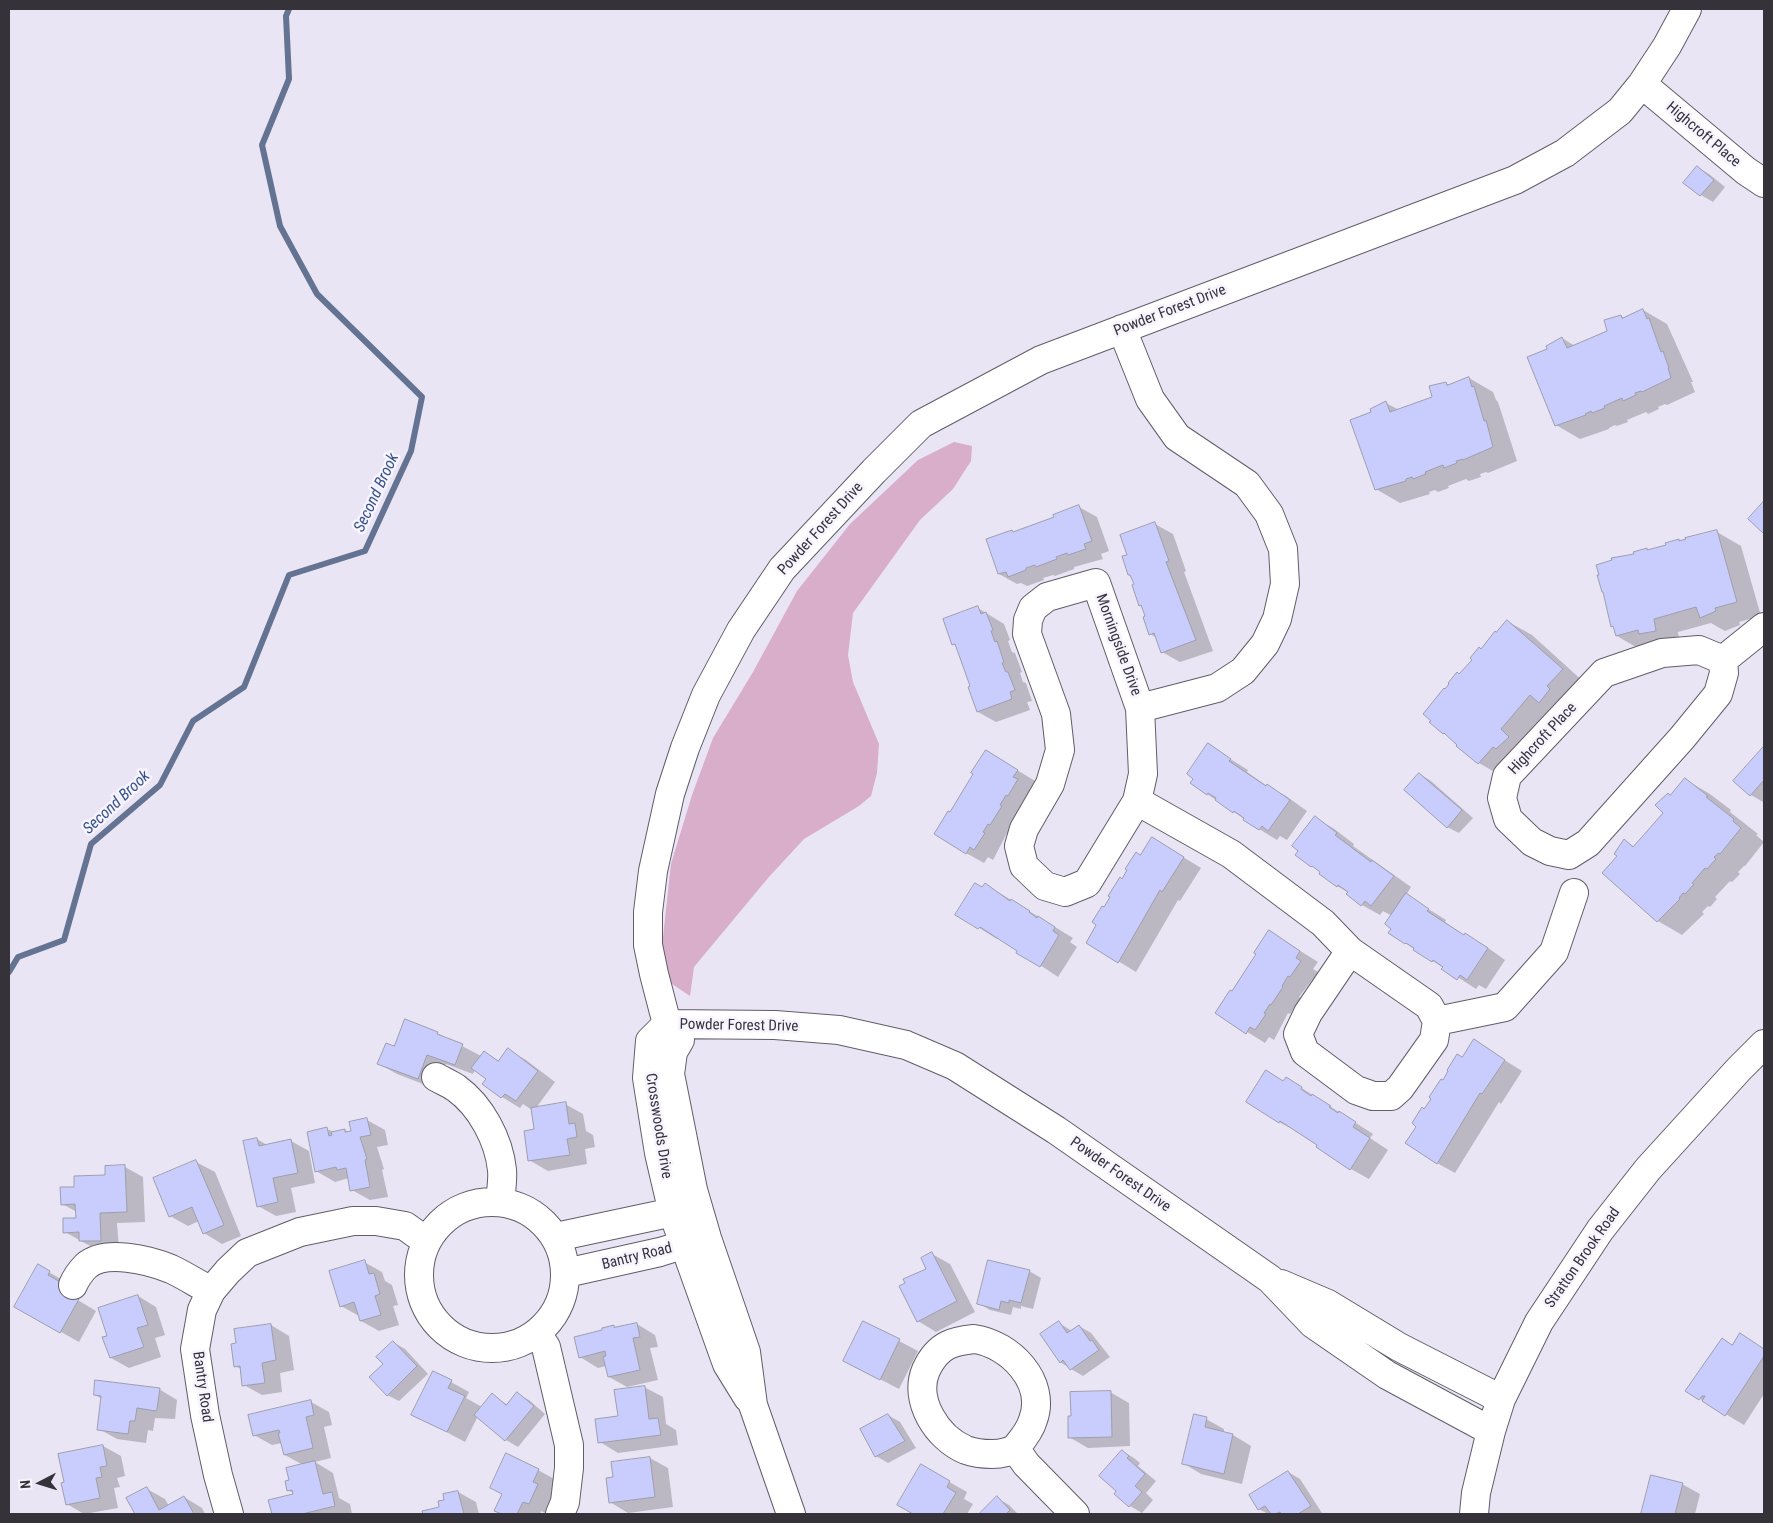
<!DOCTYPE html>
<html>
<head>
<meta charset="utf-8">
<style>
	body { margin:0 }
	#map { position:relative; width:1773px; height:1523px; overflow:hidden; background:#eae5f4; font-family:"Roboto Condensed",sans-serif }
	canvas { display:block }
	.frame { position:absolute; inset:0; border:10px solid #353339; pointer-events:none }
	.north { position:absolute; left:15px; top:1458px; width:50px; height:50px; -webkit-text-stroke:4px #f7f3ff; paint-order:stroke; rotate:265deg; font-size:14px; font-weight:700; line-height:20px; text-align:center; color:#353339 }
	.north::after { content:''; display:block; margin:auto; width:18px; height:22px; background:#353339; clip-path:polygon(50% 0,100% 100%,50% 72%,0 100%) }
</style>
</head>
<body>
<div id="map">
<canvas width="1773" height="1523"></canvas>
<div class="frame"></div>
<div class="north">N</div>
</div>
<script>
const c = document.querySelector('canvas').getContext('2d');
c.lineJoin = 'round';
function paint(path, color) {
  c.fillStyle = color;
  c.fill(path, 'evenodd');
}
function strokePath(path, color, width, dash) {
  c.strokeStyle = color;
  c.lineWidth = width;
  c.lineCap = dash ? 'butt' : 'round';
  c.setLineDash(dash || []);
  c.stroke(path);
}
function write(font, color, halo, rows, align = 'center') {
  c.font = font + ' "Roboto Condensed",sans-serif';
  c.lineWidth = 5;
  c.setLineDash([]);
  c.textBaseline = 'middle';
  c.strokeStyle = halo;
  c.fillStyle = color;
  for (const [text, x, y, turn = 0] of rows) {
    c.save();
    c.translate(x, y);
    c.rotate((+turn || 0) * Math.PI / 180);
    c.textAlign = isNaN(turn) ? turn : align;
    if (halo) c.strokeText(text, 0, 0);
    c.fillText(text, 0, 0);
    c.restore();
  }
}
const green = new Path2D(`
	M954 442 972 446 971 461 953 489 920 520 853 613 848 655 853 682 879 744 877 773 871 796 859 806 804 839 768 878 694 967 690 996 669 982 663 960V937L671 864 692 795 713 738 753 672 797 591 850 524 918 460Z`);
const shadow = new Path2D(`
	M1697 167 1709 174 1725 187 1713 202 1701 195 1685 182Z
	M1643 310 1667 324 1693 382H1691L1695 392 1667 405 1665 404 1658 407 1659 409 1648 414 1646 412 1627 420 1628 422 1617 426 1615 425 1609 428V429L1580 439 1556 425 1549 349 1562 338 1575 346 1609 332 1621 316 1624 318Z
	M1469 378 1493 392 1496 400 1498 402 1517 461 1488 473 1486 472 1480 474 1481 477 1469 481 1466 479 1448 486 1449 488 1438 492 1435 490 1429 492 1430 494 1400 503 1376 489 1373 413 1386 403 1399 410 1433 398 1446 383 1449 385Z
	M1079 507 1097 517 1109 551 1101 554 1103 559 1074 567V569L1055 576 1053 575 1043 578 1044 580 1027 586 1021 583 1017 584 999 574 1012 531 1014 533 1056 518Z
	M1155 524 1173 534 1186 571 1184 572 1213 651 1180 662 1162 652 1157 638 1150 634 1146 617 1142 606 1140 605 1128 556Z
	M1717 532 1741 546 1761 616 1739 622 1740 625 1725 631 1711 623 1678 632 1680 644 1641 650 1617 636 1615 627 1613 626 1635 555 1646 549 1649 551 1668 546 1678 540 1681 542Z
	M978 608 1004 624 1010 640 1008 641 1012 652 1015 653 1022 672 1020 673 1023 682 1026 683 1032 701 1027 702 1030 710 996 722 978 712 969 687 971 686 957 646 953 644Z
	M1507 621 1532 635 1586 684 1503 777 1479 763 1450 737 1443 733 1445 691 1487 644 1486 643Z
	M1208 745 1248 770 1247 772 1267 786 1286 796 1307 811 1287 840 1280 836 1277 840 1259 829 1207 794Z
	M1764 748V800L1763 802 1751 795 1735 781Z
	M1004 762 1035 781 1031 788 1035 791 1009 834 1007 833 993 860 988 857 984 863 966 853 951 813Z
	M1420 774 1431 781 1473 818 1459 833 1447 827Z
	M1686 780 1710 794 1731 810 1730 812 1758 834 1756 835 1764 842 1745 866H1744L1738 872 1740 874 1732 882 1730 881 1715 897 1717 899 1710 907 1708 906 1702 912 1704 914 1682 935 1658 921 1618 856 1625 841 1635 847 1665 813 1671 796Z
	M1315 818 1333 828 1354 844 1353 846 1411 887 1406 895 1446 920 1445 922 1465 936 1484 945 1505 960 1486 989 1479 985 1476 989 1405 943 1393 928 1392 916 1383 911 1380 915 1362 905 1349 893 1337 886 1322 872 1297 855Z
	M1170 849 1201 868 1180 901 1178 900 1136 972 1118 961 1104 909 1122 880 1141 856Z
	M985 884 1073 938 1070 942 1077 947 1058 977 998 937 997 939 957 914Z
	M1270 932 1318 962 1313 969 1318 972 1299 997 1301 998 1290 1014 1288 1013 1274 1040 1269 1037 1265 1043 1217 1013 1232 993Z
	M437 1033 481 1056 484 1052 499 1061 508 1050 526 1060 555 1082 536 1108 565 1104 583 1114 586 1131 593 1135 595 1147 585 1149 587 1164 548 1171 529 1160 536 1130 532 1110 523 1104 520 1108 502 1097 484 1084 488 1079 475 1070 473 1074 446 1064 436 1089 397 1074 379 1064 395 1048Z
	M1474 1041 1522 1071 1501 1104 1499 1102 1455 1173 1437 1163 1418 1126 1425 1110 1450 1071 1462 1058Z
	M1286 1078 1373 1134 1370 1138 1388 1150 1369 1179 1351 1169 1298 1132 1279 1122 1284 1082Z
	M367 1120 385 1130 388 1145 377 1147 384 1169 382 1170 388 1197 370 1200 352 1190 349 1178 335 1182 316 1171 327 1129 334 1132 345 1130 349 1133Z
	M257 1139 267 1145 291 1141 309 1151 315 1183 291 1188 296 1212 276 1216 258 1206Z
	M196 1162 215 1172 241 1236 222 1244 204 1233 199 1221 188 1226 170 1216Z
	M106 1167H125L143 1177 145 1222 117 1223 119 1250 99 1251 65 1232 77 1219V1212L62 1204 75 1188 106 1176Z
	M932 1254 950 1264 975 1312 936 1332 918 1321Z
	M364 1262 382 1272 385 1281 392 1285 398 1305 393 1306 399 1325 379 1331 361 1321 359 1316 341 1306Z
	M38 1266 68 1283 79 1294 76 1299 96 1311 79 1342 34 1317Z
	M1029 1271 1041 1278 1033 1309 1021 1306V1309L1013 1307 1011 1315 990 1310 978 1303Z
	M138 1296 156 1307 165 1335 155 1338 161 1357 129 1368 111 1358 108 1336Z
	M863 1322 918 1351 899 1389 845 1361Z
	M1059 1323 1072 1331 1079 1326 1091 1333 1110 1357 1083 1376 1071 1369 1060 1362Z
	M637 1324 655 1335 658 1347 650 1348 658 1380 627 1387 609 1377 606 1366 598 1368 580 1357 614 1327 617 1328Z
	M271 1325 289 1336 294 1370 280 1373 282 1392 262 1395 244 1385 241 1369 235 1366Z
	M1741 1335 1764 1349V1394L1744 1425 1687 1391 1733 1346Z
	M393 1342 405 1349 428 1374 399 1401 387 1395Z
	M433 1372 469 1392 466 1398 482 1407 492 1395 508 1405 517 1394 529 1400 545 1414 518 1447 506 1440 478 1416 465 1442 413 1414Z
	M644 1387 663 1397 666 1424 676 1430 678 1445 618 1453 600 1442Z
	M159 1389 177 1400 175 1419 155 1418 153 1431 148 1430 146 1443 117 1439 99 1429 102 1399 95 1395Z
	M1110 1392 1129 1403 1130 1446 1088 1448 1069 1437Z
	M311 1402 329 1412 332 1425 324 1427 331 1458 315 1462 333 1473 339 1498 350 1504 352 1514H273L270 1501 295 1494 288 1490 291 1481 303 1465 285 1455 282 1443 272 1445 254 1435Z
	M888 1415 900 1422 916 1448 888 1463 876 1456Z
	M1206 1419 1224 1429V1433L1233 1435 1251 1446 1242 1484 1201 1474 1183 1463Z
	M103 1446 121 1456 125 1476 117 1478 120 1487 114 1488 118 1508 84 1514 67 1504 65 1483Z
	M1122 1451 1134 1458 1140 1463 1138 1466 1156 1481 1146 1493 1153 1500 1142 1513 1130 1506 1116 1494 1118 1491Z
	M650 1458 668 1468 673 1507 628 1513 610 1502 614 1478Z
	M921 1466 967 1492 964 1499 973 1504 967 1514H915L899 1505Z
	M538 1470 556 1480 551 1492 555 1495 547 1514 541 1511 540 1514H503L496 1510Z
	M1288 1472 1300 1479 1322 1513 1268 1514 1259 1509Z
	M1651 1476 1682 1484 1700 1494 1695 1514H1642Z
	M147 1489 165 1499 169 1506 184 1497 202 1508 205 1514H137L128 1499Z
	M458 1492 476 1502 479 1514H424V1512L440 1508 446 1501Z
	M997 1498 1009 1505 1018 1514H981Z`);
const stream = new Path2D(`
	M9 972 18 957 64 940 91 844 160 785 193 721 244 687 289 575 365 551 411 451 422 397 317 294 280 226 262 145 289 79 286 16 289 9`);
const building = new Path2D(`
	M1697 166 1714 180 1700 196 1683 183Z
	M1643 309 1647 319 1649 318 1661 352 1663 351 1669 368H1668L1671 378 1642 392 1641 391 1635 393 1636 395 1623 401 1622 398 1604 406 1605 408 1592 413 1591 411 1585 414 1586 415 1555 426 1527 357 1547 349 1546 346 1562 337 1567 348 1607 331 1604 320 1621 315 1622 318Z
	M1469 377 1472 387 1474 386 1484 421 1486 420 1493 447 1463 460V459L1456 461 1457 463 1444 468 1443 465 1425 472 1426 474 1413 479 1412 477 1406 479V481L1375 490 1350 420 1371 412 1370 409 1386 401 1390 412 1432 397 1429 386 1446 382 1447 385Z
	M1764 501V534L1748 519Z
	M1079 505 1092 541 1084 544 1086 549 1068 555 1067 553 1056 557 1057 559 1036 567 1035 565 1026 568V570L1008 577 1006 572 998 574 986 539 1012 530 1013 532 1054 517 1053 515Z
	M1155 522 1169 561 1166 562 1196 640 1161 653 1154 633 1149 635 1143 617 1145 616 1141 605 1139 606 1132 585 1134 584 1130 575H1128L1122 556 1127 555 1120 535Z
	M1717 530 1737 602 1715 608 1716 611 1700 618 1696 607 1654 619 1656 631 1639 634 1638 630 1616 636 1613 626 1611 627 1603 592H1602L1597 575H1599L1596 565 1612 560 1611 558 1634 554 1633 552 1647 548V550L1666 545 1665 543 1679 539V541L1686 539 1685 538Z
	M978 606 981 614 986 612 993 630 991 631 995 642 997 641 1004 662 1002 663 1006 672H1008L1015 690 1010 692 1012 699 977 712 968 687 970 686 955 644 952 645 943 619Z
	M1507 620 1563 669 1547 686 1550 689 1539 703 1530 695 1501 729 1509 737 1496 749 1493 747 1478 764 1456 746 1457 745 1444 733 1443 734 1429 722 1431 721 1423 714 1444 688 1445 689 1449 684 1448 683 1457 672 1459 674 1472 660 1470 658 1479 647 1481 649 1495 631 1496 632Z
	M1208 743 1231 759 1229 761 1266 786 1267 784 1290 800 1268 831 1262 826 1259 830 1243 820 1244 818 1234 811 1233 813 1215 800 1216 798 1208 793 1207 795 1190 783 1193 779 1187 774Z
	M1764 746V780L1750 796 1733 781Z
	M986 750 1018 770 1013 777 1018 779 1008 796 1006 795 1000 805 1002 806 990 825 988 824 983 832 985 833 974 850 970 847 966 854 934 834 948 811 950 812 973 774 971 773Z
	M1419 773 1462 810 1447 828 1404 790Z
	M1685 778 1708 796 1706 797 1734 819 1733 821 1741 828 1720 854 1719 853 1714 857 1716 859 1707 869 1705 868 1692 883 1694 884 1685 894 1683 893 1679 898 1680 899 1657 922 1602 873 1617 856 1614 854 1624 839 1633 847 1663 813 1655 805 1668 793 1670 795Z
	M1315 816 1337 833 1335 835 1371 862 1372 860 1394 876 1371 906 1365 901 1361 906 1346 894 1348 892 1338 885 1337 887 1319 874 1320 872 1312 866 1311 867 1295 855 1298 851 1292 846Z
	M1152 837 1184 857 1162 892 1160 890 1118 963 1086 943 1096 925 1092 922 1102 906 1104 907 1110 897 1108 896 1120 877 1122 879 1127 870 1125 869 1136 852 1140 855Z
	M975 883 982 887 985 883 1010 901 1011 899 1030 911 1029 912 1037 918 1038 916 1055 927 1053 931 1059 935 1040 967 1016 953 1017 951 980 927 978 929 955 915Z
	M1406 893 1429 909 1427 911 1464 935 1465 933 1488 948 1467 980 1460 975 1457 980 1441 969 1443 967 1433 960 1432 962 1413 950 1414 948 1406 943 1405 944 1388 933 1391 929 1385 924Z
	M1269 930 1300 951 1296 958 1301 961 1290 977 1288 976 1282 986 1283 987 1271 1005 1270 1004 1264 1013 1266 1014 1255 1030 1250 1027 1246 1034 1215 1013 1230 990 1232 991 1256 954 1254 953Z
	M405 1019 438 1032 437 1034 463 1044 455 1065 427 1055 418 1079 377 1064 386 1043 394 1046Z
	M1474 1039 1505 1060 1482 1094 1480 1093 1437 1164 1405 1143 1416 1127 1412 1123 1422 1107 1424 1109 1431 1099 1429 1097 1441 1079 1443 1080 1448 1071 1447 1070 1457 1054 1462 1057Z
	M508 1048 538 1071 516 1101 505 1094 501 1098 482 1084 486 1079 471 1068 484 1051 498 1061Z
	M1266 1070 1283 1081 1286 1077 1302 1087 1301 1089 1311 1096 1312 1094 1331 1106 1329 1107 1338 1113 1339 1111 1356 1122 1353 1127 1370 1138 1350 1170 1316 1147 1317 1145 1280 1121 1279 1123 1246 1102Z
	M566 1102 569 1124 575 1123 577 1137 567 1139 570 1155 528 1161 524 1131 534 1129 531 1108Z
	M367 1118 371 1135 360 1137 367 1159 365 1160 370 1187 350 1191 346 1168 337 1170 336 1167 315 1172 307 1132 327 1127 329 1136 332 1135 331 1132 345 1129V1132L351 1131 349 1122Z
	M257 1138 259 1146 291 1139 298 1173 273 1178 278 1202 257 1207 243 1141Z
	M196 1160 224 1225 203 1234 192 1207 169 1217 153 1178Z
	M125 1165 127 1212 100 1213 101 1241H79V1232L63 1233V1218H76L75 1204 61 1205 60 1187H74V1176L105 1175V1166Z
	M932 1252 957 1301 917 1322 899 1286 905 1283 903 1279 926 1269 921 1258Z
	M365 1260 369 1274 374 1273 380 1294 375 1296 381 1315 360 1321 354 1302 340 1307 329 1271Z
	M988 1260 1030 1270 1021 1303 1009 1300V1303L1001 1301 999 1310 977 1304Z
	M38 1264 50 1271 48 1275 62 1283 59 1288 79 1299 60 1333 14 1307Z
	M138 1295 148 1325 137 1328 144 1347 110 1358 102 1337 107 1336 98 1308Z
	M863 1321 900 1339 880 1380 843 1361Z
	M1059 1321 1067 1333 1079 1325 1090 1341 1092 1340 1099 1350 1070 1370 1063 1360 1060 1363 1040 1334Z
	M637 1323 640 1337 633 1338 640 1370 608 1377 603 1357 606 1356 605 1351 579 1358 574 1337 602 1330V1328L614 1325V1327Z
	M271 1324 276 1360 262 1363 265 1383 242 1386 240 1366 234 1367 231 1344 236 1343 234 1329Z
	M1740 1333 1764 1349V1356L1725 1416 1702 1401 1705 1396H1702L1699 1400 1685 1391 1722 1338 1732 1345Z
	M393 1341 417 1366 387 1396 369 1377 383 1364 376 1357Z
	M433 1371 452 1380 448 1388 465 1396 447 1432 411 1415Z
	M95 1380 160 1388 157 1409 156 1411 137 1408 135 1421H130L128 1434 97 1430 101 1396 94 1395Z
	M645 1386 649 1419 658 1418 661 1435 598 1443 595 1419 618 1416 614 1390Z
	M1111 1391 1112 1437 1068 1438V1416H1071L1070 1392Z
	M517 1392 534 1406 505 1441 474 1415 492 1393 506 1405Z
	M311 1400 314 1415 306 1417 313 1448 284 1455 278 1433H280L279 1430 253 1436 248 1415Z
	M888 1414 905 1441 875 1457 860 1429Z
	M1194 1414 1207 1417 1205 1427 1233 1434 1224 1474 1182 1464Z
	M103 1445 107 1466 100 1467 102 1477 96 1478 100 1498 66 1505 61 1483 64 1482 58 1454Z
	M1122 1450 1129 1456 1127 1458 1145 1474 1135 1486 1142 1492 1129 1507 1114 1494 1116 1491 1099 1476Z
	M506 1453 539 1469 533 1482 538 1484 529 1504 523 1502 517 1514H502L494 1511 502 1494 490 1488Z
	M650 1457 655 1497 609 1503 606 1478 613 1477 611 1462Z
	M315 1461 323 1494 332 1492 335 1506 302 1514H272L268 1500 293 1494 292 1490 287 1491 285 1481 289 1480 286 1468Z
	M921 1464 950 1481 947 1487 956 1493 943 1514H913L897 1505Z
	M1288 1471 1311 1506 1298 1514H1281L1280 1512 1275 1514H1271L1265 1506 1258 1510 1249 1495Z
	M1651 1475 1683 1483 1675 1514H1641Z
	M147 1487 159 1510 184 1496 194 1514H135L126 1498Z
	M458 1491 464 1514H423L422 1511 439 1507 438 1501 444 1500 443 1494Z
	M997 1496 1010 1510 1006 1514H979Z`);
const minor = new Path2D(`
	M1642 84 1746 171 1764 183
	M1122 329 1150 399 1177 437 1247 484 1269 514 1283 549 1285 584 1277 619 1265 644 1243 671 1217 688 1140 708 1096 583 1047 597 1033 608 1028 620 1027 634 1056 714 1060 750 1050 784 1024 829 1019 846 1024 866 1045 886 1065 892 1087 883 1137 801 1143 774 1140 708
	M1699 650 1723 660 1724 673 1718 694 1682 738 1588 843 1569 855 1550 851 1532 842 1508 819 1502 798 1507 776 1604 673 1662 653Z
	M1723 660 1764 627
	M1137 801 1231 854 1323 923 1350 951 1429 1006 1437 1021 1434 1040 1400 1088 1391 1096H1373L1356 1090 1305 1052 1298 1034 1308 1013 1350 951
	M1437 1021 1505 1007 1554 952 1574 893
	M667 1024 775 1025 839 1030 906 1045 955 1066 1056 1130 1270 1279 1313 1324 1387 1375 1491 1431
	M667 1024 650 1041 647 1078 659 1153 673 1213 727 1364 748 1398
	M436 1077C443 1081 450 1084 456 1088 481 1106 499 1140 502 1170 503 1180 501 1191 500 1201
	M419 1275a73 73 0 1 1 146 0a73 73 0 1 1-146 0Z
	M556 1237 692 1208
	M566 1273 660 1252 702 1239
	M1281 1284 1328 1304 1399 1347 1501 1399
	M73 1285C76 1278 80 1272 86 1266 105 1249 149 1260 171 1269 184 1275 198 1284 211 1291
	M537 1333 546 1347 569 1445V1468L565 1502 560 1514
	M974 1339C1010 1344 1047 1382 1033 1420 1030 1430 1023 1439 1017 1446 1012 1452 1000 1454 992 1454 984 1454 974 1453 966 1450 937 1438 913 1400 926 1370 931 1359 938 1350 948 1345 956 1341 965 1340 974 1339Z
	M1015 1448 1026 1464 1075 1514
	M229 1514 218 1475 205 1415 195 1349 202 1310 211 1291 228 1271 247 1253 300 1232 353 1221H376L405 1226 426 1241
	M791 1514 753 1405 746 1352 707 1238 693 1190 670 1074 673 1052 680 1040 667 1024 654 974 648 945V912L653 871 670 794 685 748 706 695 741 630 782 569 874 471 921 424 1041 360 1515 180 1565 153 1620 111 1642 84 1667 46 1687 9
	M1474 1514 1476 1493 1491 1431 1501 1399 1539 1322 1600 1230 1648 1169 1739 1069 1764 1044`);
const streetNames = [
	["Highcroft Place",1703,135,40],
	["Powder Forest Drive",1170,311,-21],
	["Powder Forest Drive",821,529,-48],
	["Morningside Drive",1118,645,70],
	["Highcroft Place",1543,739,-47],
	["Powder Forest Drive",739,1026,1],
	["Crosswoods Drive",658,1126,81],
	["Powder Forest Drive",1120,1175,35],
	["Bantry Road",637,1257,-14],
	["Stratton Brook Road",1583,1258,-55],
	["Bantry Road",202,1387,82]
];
const waterNames = [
	["Second Brook",377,493,-65],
	["Second Brook",117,803,-43]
];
paint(green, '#d8aecb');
paint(shadow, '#0003');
strokePath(stream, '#637391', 6);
paint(building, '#c8cdfd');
strokePath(building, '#9d9eac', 1);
strokePath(minor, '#615d69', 30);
strokePath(minor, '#fff', 28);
write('15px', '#353339', '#f7f3ff', streetNames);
write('italic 16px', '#35548a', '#f7f3ff', waterNames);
</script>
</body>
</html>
